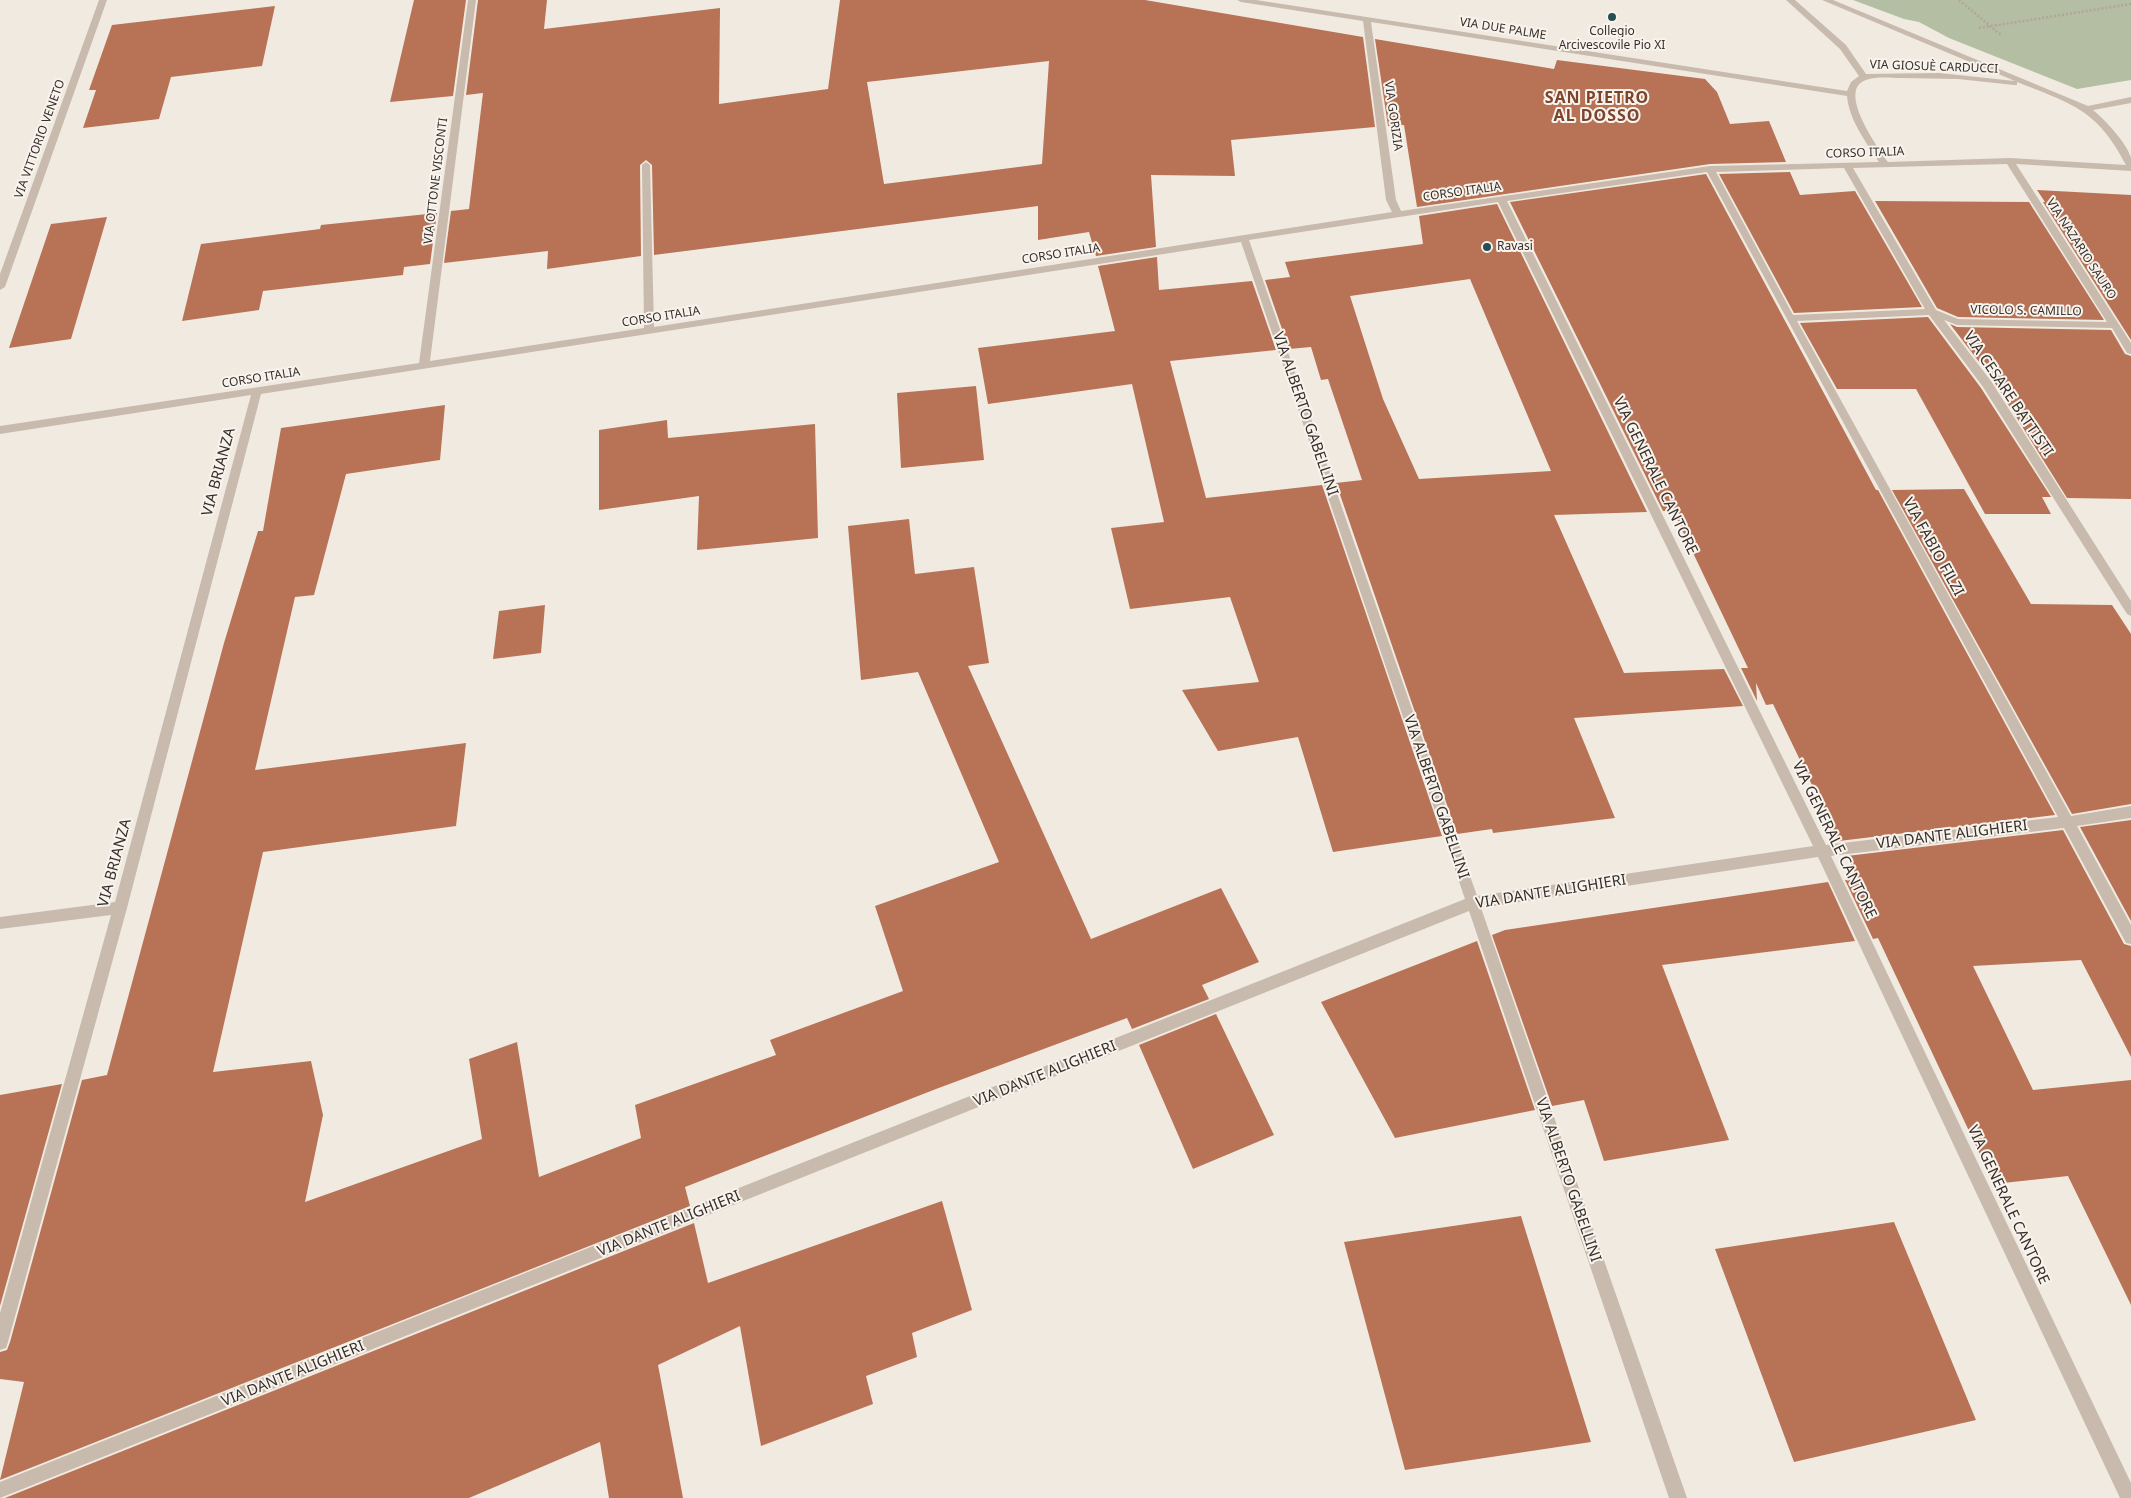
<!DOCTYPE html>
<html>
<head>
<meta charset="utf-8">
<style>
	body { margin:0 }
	canvas { display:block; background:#f1eae1 }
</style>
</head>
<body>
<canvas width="2131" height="1498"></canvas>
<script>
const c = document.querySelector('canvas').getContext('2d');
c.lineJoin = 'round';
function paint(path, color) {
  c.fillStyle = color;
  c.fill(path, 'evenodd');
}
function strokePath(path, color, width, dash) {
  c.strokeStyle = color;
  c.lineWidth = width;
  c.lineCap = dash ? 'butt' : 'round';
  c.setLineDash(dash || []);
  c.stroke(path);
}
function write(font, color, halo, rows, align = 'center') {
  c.font = font + ' "Noto Sans",sans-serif';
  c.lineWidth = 4;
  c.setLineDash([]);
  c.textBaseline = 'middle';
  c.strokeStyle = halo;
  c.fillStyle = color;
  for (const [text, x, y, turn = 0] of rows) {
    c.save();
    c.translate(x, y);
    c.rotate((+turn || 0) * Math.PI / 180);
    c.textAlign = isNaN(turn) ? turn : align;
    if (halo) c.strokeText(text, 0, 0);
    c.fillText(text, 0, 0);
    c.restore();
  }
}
const green = new Path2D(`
	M1853 0H2131V80L2077 89 1949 38 1919 22 1904 19Z`);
const building = new Path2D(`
	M414 0H466L453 96 390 102Z
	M478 0H547L544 29 720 8 719 104 828 89 840 0H1145L1363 37 1375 127 1231 140 1235 176 1151 175 1156 247 1096 256 1089 232 1038 240V206L654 255 652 165 646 160 640 165 641 256 547 269 548 251 444 263 451 211 469 209 483 93 466 95ZM1049 61 1042 164 884 184 867 82Z
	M275 6 262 66 171 77 159 119 83 128 96 90H89L112 25Z
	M1375 39 1554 69 1557 60 1705 79 1717 92 1730 124 1769 121 1786 162 1710 164 1417 207 1404 125 1388 126Z
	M1790 172 1800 195 1855 191 1922 307 1794 313 1719 174Z
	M1706 174 1876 490H1878L2055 815 1839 841 1773 704 1766 705 1756 683 1757 701 1741 668H1748L1673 511H1663L1510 202Z
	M2037 190 2131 195V340L2043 202H2045Z
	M1875 201 2029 202 2104 320 1958 317 1937 308Z
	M1497 204 1647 512 1554 515 1624 673 1724 669 1743 706 1574 718 1615 818 1493 833 1492 829 1457 834 1336 483 1362 480 1328 379 1321 380 1311 347 1289 349 1265 280 1290 277 1285 262 1423 244 1419 216ZM1470 279 1551 471 1419 479 1383 399 1350 296Z
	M437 213 430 264 404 267 403 275 263 291 259 310 182 321 201 244 320 229 321 225Z
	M107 217 71 339 9 348 51 224Z
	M1157 257 1159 290 1252 281 1276 350 1170 361 1206 498 1322 485 1442 836 1333 852 1298 737 1218 751 1182 690 1259 682 1230 597 1130 609 1111 528 1164 522 1132 384 988 404 978 348 1115 331 1098 266Z
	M1928 317 1981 388 2051 497H2042L2051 514H1985L1916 389H1837L1800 323Z
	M1950 324 1957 327 2111 330 2125 354 2131 356V499L2067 498 1993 380Z
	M976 386 984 460 901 468 897 393Z
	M445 405 440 460 346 474 314 595 295 597 255 770 466 743 456 826 263 852 213 1072 311 1061 323 1115 305 1202 482 1139 469 1059 517 1042 539 1177 641 1138 635 1105 776 1055 770 1040 903 991 875 906 999 862 918 672 861 680 848 526 909 519 915 574 974 567 989 663 968 666 1091 939 1221 888 1259 962 1202 985 1209 999 1132 1029 1127 1018 936 1089 685 1187 690 1206 0 1480 24 1382 0 1379V1352L7 1350 10 1342 82 1080 107 1075 224 643 258 531H263L281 428Z
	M667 420 668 438 815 424 818 538 697 550 699 496 599 510V430Z
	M1964 489 2031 604 2112 605 2131 634V804L2072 814 1892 490Z
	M545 605 541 653 493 659 499 611Z
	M2131 820V921L2080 827Z
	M2063 830 2124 944 2131 946V1057L2081 960 1973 966 2033 1090 2131 1080V1305L2068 1176 1994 1184 1878 938 1873 939 1845 880 1857 878 1847 856Z
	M1828 882 1855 941 1662 965 1729 1140 1604 1161 1584 1100 1552 1106 1492 935 1505 930Z
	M1477 941 1535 1110 1395 1138 1321 1002Z
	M1216 1014 1274 1135 1193 1169 1139 1045Z
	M62 1084 0 1306V1095Z
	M942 1201 972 1310 912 1333 917 1357 866 1376 873 1404 761 1446 740 1326 658 1365 683 1498H609L600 1442 469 1498H5L694 1223 708 1283Z
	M1521 1216 1591 1442 1405 1470 1344 1242Z
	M1894 1222 1976 1420 1794 1462 1715 1249Z`);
const path = new Path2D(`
	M1959 0 2001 35
	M1979 28 2131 4`);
const street = new Path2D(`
	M99 0H107L5 287 0 290V274Z
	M468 0H476L430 361 644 328 642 165 646 162 650 165 654 327 1392 212 1386 200 1363 21 1241 2 1237 0H1256L1847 91 1851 82 1859 76 1840 49 1786 0H1795L1846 45 1866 74 1939 73 2015 81 1822 0H1833L2088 106 2131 97V103L2093 110C2105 120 2127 143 2131 158 2131 162 2131 167 2131 171L2016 164 2131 343V354L2127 353 2112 328 1957 325 1944 320 1991 381 2131 601V616L2127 614 1983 387 1929 315 1797 321 2071 816 2131 806V818L2077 826 2131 925V944L2126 943 2064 828 1831 856 2131 1483V1498H2120L1818 857 1481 908 1687 1498H1669L1469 911 0 1498V1482L1465 899 1241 242 261 394 127 908 8 1342 6 1348 0 1350V1313L111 915 0 929V917L115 902 251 395 0 434V426L419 363ZM1371 22 1847 96C1849 120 1866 142 1879 162L1710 166 1401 211 1396 200ZM1901 78 1958 79 2014 85H2017V82C2072 104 2097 109 2126 165L2010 158 1888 162C1878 148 1836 90 1866 80 1876 76 1891 78 1901 78ZM2007 164 2107 322 1958 319 1936 310 1853 168ZM1844 168 1925 309 1793 315 1716 172ZM1707 172 2058 817 1826 845 1507 201ZM1498 202 1813 846 1477 896 1249 240Z`);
const markers = [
	[1612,17,5,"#254f54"],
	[1487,247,5,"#254f54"]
];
const farStreetnames = [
	["VIA DUE PALME",1503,29,9],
	["VIA GIOSUÈ CARDUCCI",1934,67,2],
	["VIA GORIZIA",1393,116,82],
	["VIA VITTORIO VENETO",40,139,-70],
	["CORSO ITALIA",1865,153,-2],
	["VIA OTTONE VISCONTI",436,181,-83],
	["CORSO ITALIA",1462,192,-8],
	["VIA NAZARIO SAURO",2081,249,57],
	["CORSO ITALIA",1061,254,-9],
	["VICOLO S. CAMILLO",2026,311,1],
	["CORSO ITALIA",661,317,-9],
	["CORSO ITALIA",261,378,-9]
];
const farPoinames = [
	["Collegio",1612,32],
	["Arcivescovile Pio XI",1612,46],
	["Ravasi",1497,247,"left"]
];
const streetNames = [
	["VIA CESARE BATTISTI",2008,394,56],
	["VIA ALBERTO GABELLINI",1305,414,71],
	["VIA BRIANZA",219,472,-75],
	["VIA GENERALE CANTORE",1655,476,64],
	["VIA FABIO FILZI",1933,547,61],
	["VIA ALBERTO GABELLINI",1436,797,71],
	["VIA DANTE ALIGHIERI",1952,835,-7],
	["VIA GENERALE CANTORE",1834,840,64],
	["VIA BRIANZA",115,863,-75],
	["VIA DANTE ALIGHIERI",1551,892,-9],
	["VIA DANTE ALIGHIERI",1045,1074,-22],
	["VIA ALBERTO GABELLINI",1568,1180,71],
	["VIA GENERALE CANTORE",2008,1205,65],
	["VIA DANTE ALIGHIERI",669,1224,-22],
	["VIA DANTE ALIGHIERI",293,1374,-22]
];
const farDistrictnames = [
	["SAN PIETRO",1597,98],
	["AL DOSSO",1597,116]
];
paint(green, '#b3bea2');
paint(building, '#b87357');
strokePath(path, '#b3a598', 2.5, [2, 2]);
paint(street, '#c8bbae');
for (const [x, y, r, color] of markers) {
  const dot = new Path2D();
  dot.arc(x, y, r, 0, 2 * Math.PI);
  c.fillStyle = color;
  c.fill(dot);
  strokePath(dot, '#f8f4ed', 2);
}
write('12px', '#372f2b', '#f8f4ed', farStreetnames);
write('12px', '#372f2b', '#f8f4ed', farPoinames);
write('15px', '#372f2b', '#f8f4ed', streetNames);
c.letterSpacing = '1px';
write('bold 16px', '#7d442d', '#f8f4ed', farDistrictnames);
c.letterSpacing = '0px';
</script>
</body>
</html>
